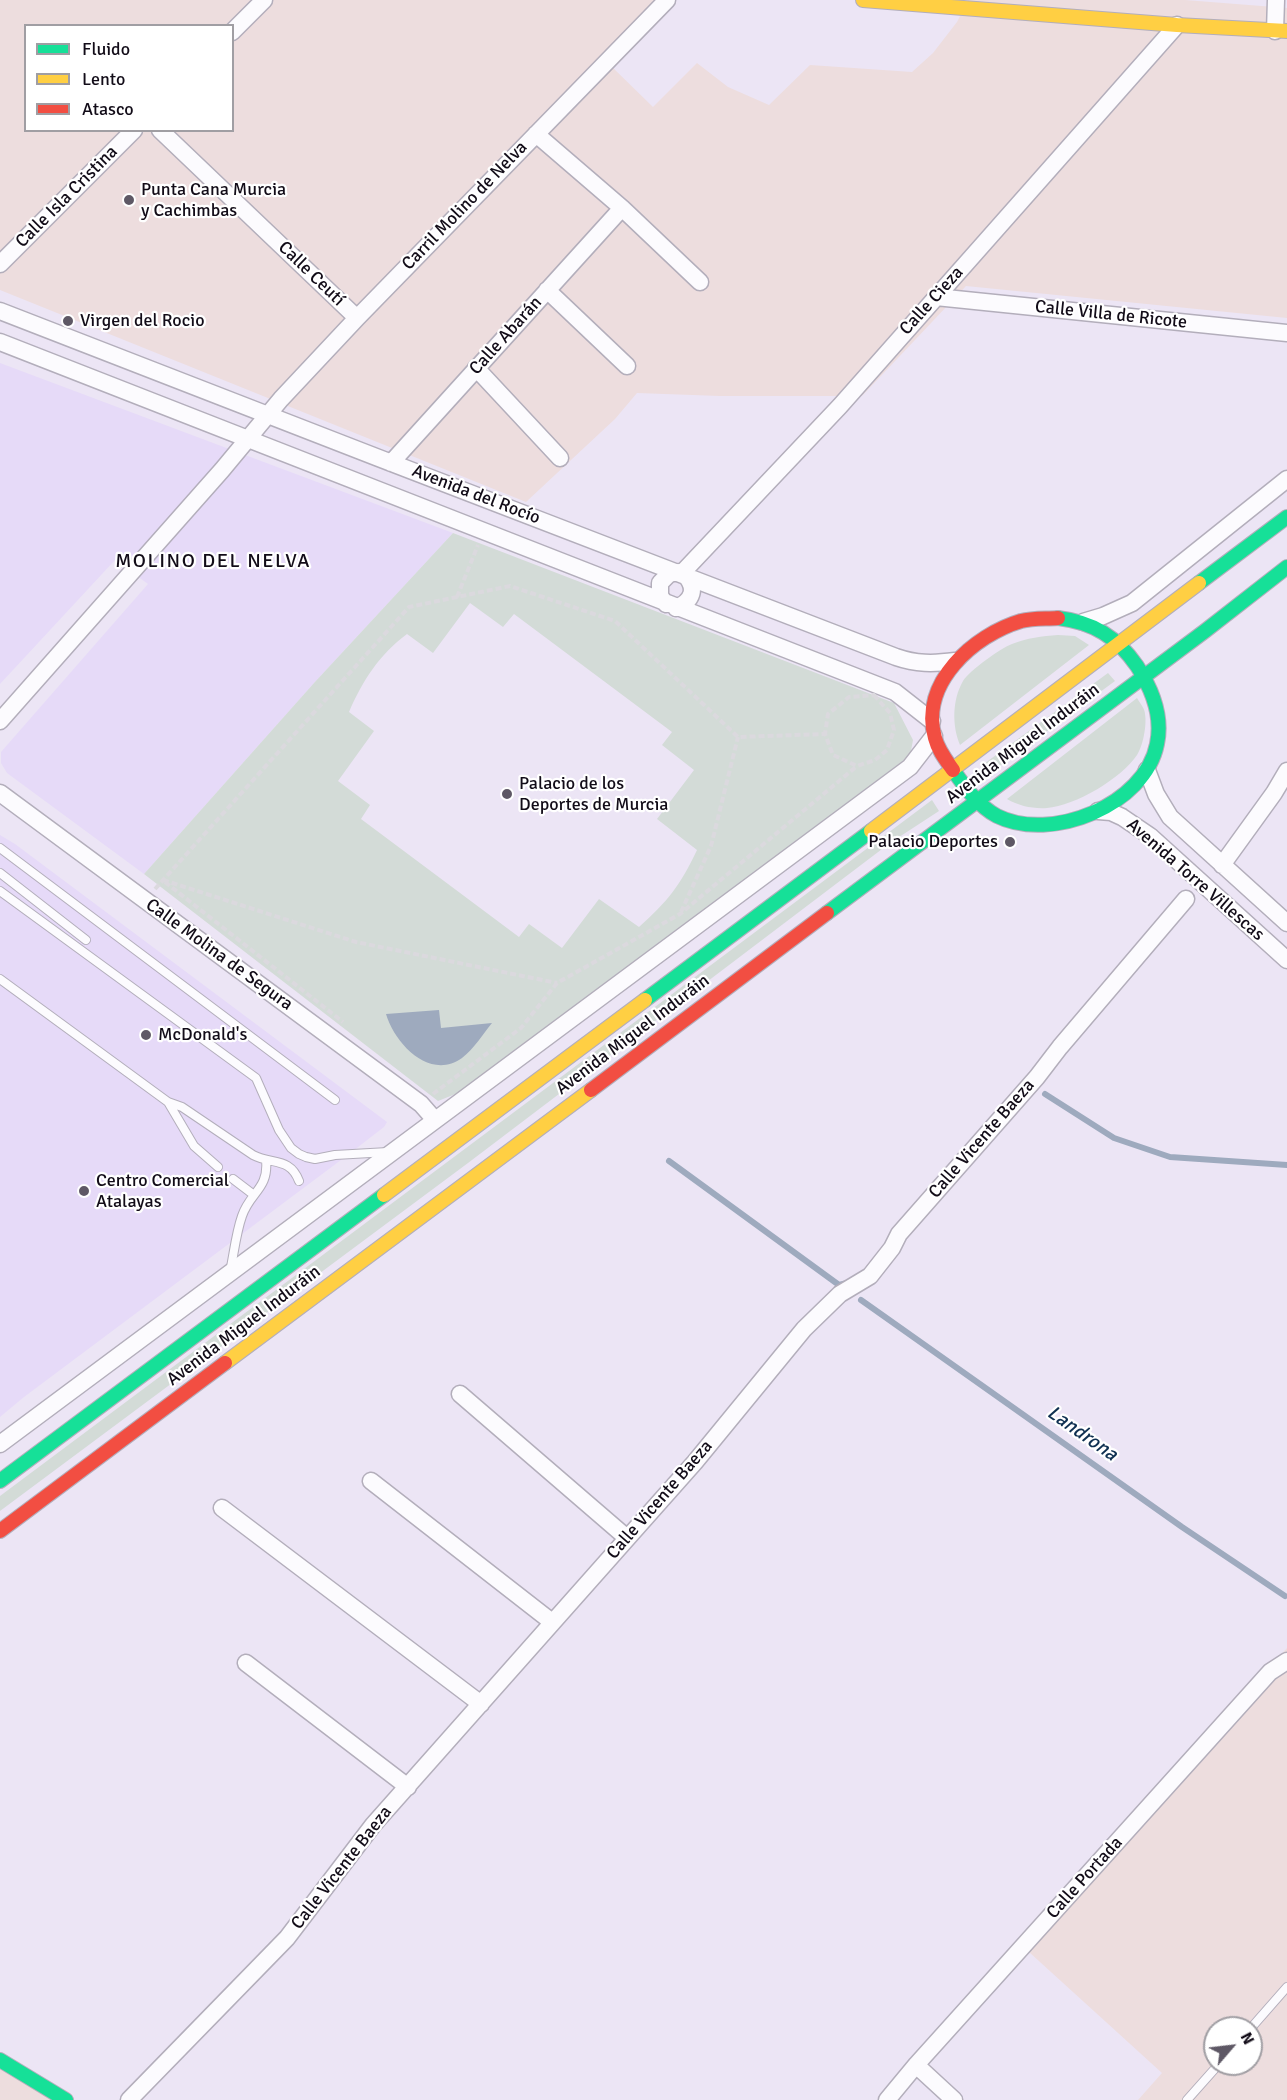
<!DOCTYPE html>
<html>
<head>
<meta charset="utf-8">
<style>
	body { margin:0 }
	#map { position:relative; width:1287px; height:2100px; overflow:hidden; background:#ece5f5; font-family:Signika,sans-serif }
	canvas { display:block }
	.legend { position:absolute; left:24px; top:24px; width:210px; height:108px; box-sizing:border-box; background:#fff; border:2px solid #a09ea3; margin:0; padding:8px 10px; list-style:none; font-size:18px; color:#120c18 }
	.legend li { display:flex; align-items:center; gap:12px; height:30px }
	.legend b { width:30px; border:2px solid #a09ea3 }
	.north { position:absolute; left:1203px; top:2016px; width:60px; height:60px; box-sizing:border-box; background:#fff; border:2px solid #a09ea3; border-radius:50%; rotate:62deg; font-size:16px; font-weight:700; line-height:24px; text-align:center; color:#120c18 }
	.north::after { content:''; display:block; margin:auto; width:21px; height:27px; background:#5e5865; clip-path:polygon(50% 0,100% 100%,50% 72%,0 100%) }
</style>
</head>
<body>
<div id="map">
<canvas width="1287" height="2100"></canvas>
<ul class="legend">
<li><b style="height:8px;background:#16e098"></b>Fluido</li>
<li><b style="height:8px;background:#ffcf43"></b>Lento</li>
<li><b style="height:8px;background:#f24e42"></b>Atasco</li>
</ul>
<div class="north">N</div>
</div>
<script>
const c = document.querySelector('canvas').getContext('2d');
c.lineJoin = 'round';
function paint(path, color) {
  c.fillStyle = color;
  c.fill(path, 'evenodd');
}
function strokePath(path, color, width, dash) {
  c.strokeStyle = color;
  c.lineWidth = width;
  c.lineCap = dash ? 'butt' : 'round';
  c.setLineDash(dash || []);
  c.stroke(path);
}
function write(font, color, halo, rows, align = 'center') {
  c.font = font + ' Signika,sans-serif';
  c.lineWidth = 4.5;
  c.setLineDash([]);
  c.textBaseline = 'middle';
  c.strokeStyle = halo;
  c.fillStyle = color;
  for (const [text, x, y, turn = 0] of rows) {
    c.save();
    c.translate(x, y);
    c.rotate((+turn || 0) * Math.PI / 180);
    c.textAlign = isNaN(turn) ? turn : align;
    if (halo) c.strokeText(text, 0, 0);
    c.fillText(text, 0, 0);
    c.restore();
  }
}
const built = new Path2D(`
	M0 363 453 533 314 683 144 874 7 773 1 763V752L148 584 115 560 0 684Z
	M0 835 15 844 387 1122 384 1127 349 1154 24 1397 0 1417Z`);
const industrial = new Path2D(`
	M0 0H674L609 64 653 107 697 63 728 87 769 105 810 65 912 72 933 53 957 22 968 0H1185L1287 8V318L966 286 862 396H720L637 393 615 419 526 502 0 290ZM26 26H232V130H26Z
	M1287 1648V2100H1138L1162 2073 1018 1942ZM1215 2028H1251V2064H1215Z
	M0 2060 66 2100H0Z`);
const green = new Path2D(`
	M453 533 894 703 913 740 910 756 458 1093 438 1101 144 874 314 683ZM470 603 503 627 514 614 672 732 662 745 694 770 657 819 697 850C680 886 668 901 639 927L599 899 562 948 529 924 519 937 361 819 370 805 338 781 374 731 349 712C363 680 379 655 407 634L433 653Z
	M1058 635 1075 636 1089 645 960 745C952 726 952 700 963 681 969 671 1001 648 1012 644 1027 638 1042 636 1058 635Z
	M1108 673 1115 681 989 774 981 766Z
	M1137 698C1140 703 1145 709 1145 714 1147 725 1143 746 1137 755 1122 778 1075 806 1047 808 1033 809 1019 806 1007 799Z
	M932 800 939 811 890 843 468 1163 0 1511V1496Z`);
const water = new Path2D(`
	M439 1010 441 1028 492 1023C483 1034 474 1049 462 1058 430 1081 395 1044 386 1014Z`);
const stream = new Path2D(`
	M1045 1094 1114 1138 1170 1157 1287 1165
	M669 1161 839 1285 847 1283
	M861 1300 1182 1527 1285 1596`);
const path = new Path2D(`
	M457 597 478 545
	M874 695 890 713 894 730 887 750 875 760 857 766 833 755 825 734 828 714 849 697Z
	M163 880 356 942 557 983
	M165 882 343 1022
	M155 889 409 607 510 586 615 621 738 737 825 734
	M681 912 711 846 738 737
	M433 1094 521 1028 557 983 680 914 857 766`);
const lane = new Path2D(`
	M0 848 335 1100
	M0 873 86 940
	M0 891 256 1078 279 1130 291 1148 299 1154 306 1157 315 1159 335 1155 388 1152
	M0 979 168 1102 182 1107 253 1155C272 1165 290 1157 299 1181
	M168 1102 194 1146 218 1167
	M233 1179 254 1195
	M230 1272C234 1253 236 1233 242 1216 250 1192 269 1189 266 1160
	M1251 2028 1287 1987
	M1187 2100 1219 2064`);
const street = new Path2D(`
	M1275 31 1276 0
	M232 32 264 0
	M160 130 357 318
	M536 134 622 208 700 282
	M0 264 134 130
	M547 290 627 366
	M936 297 1287 333
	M0 311C298 429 597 540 896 657 916 664 933 664 955 661
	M0 342 895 692 932 721
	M476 368 560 458
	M391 463 622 208
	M682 573 840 406 1177 25
	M666 604 660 596V583L669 574 679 572
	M676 608C693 601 697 588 685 575
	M1083 622 1103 616 1132 603 1287 479
	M0 721 222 470 281 399 357 318 667 0
	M1147 770 1156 794 1170 817 1287 923
	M0 793 421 1104 435 1120
	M1098 811 1111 812 1122 817 1150 836 1287 960
	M1222 865 1274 793 1287 771
	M460 1394 627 1538
	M0 1444 910 767 934 736
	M371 1481 552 1622
	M222 1508 481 1704
	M246 1663 408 1787
	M916 2065 954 2100
	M129 2100 287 1938 373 1825 695 1462 804 1329 840 1294 870 1276 892 1248 899 1234 1037 1077 1060 1047 1186 899
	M887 2100 916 2065 1270 1672 1287 1661`);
const fast = new Path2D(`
	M1199 583 1287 517
	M953 770C965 787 978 806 997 816 1051 843 1145 805 1157 744 1163 716 1152 689 1137 666 1117 637 1093 622 1058 618
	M827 913 1205 631 1287 567
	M645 1000 871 831
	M0 1481 384 1195
	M0 2060 66 2100`);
const slow = new Path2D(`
	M863 0 1177 25 1287 31
	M871 831 1199 583
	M384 1195 645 1000
	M225 1363 591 1090`);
const jam = new Path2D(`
	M953 770C946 760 938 750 935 738 919 683 974 635 1021 621 1033 618 1046 619 1058 618
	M591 1090 827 913
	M0 1531 225 1363`);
const markers = [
	[129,200,6,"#5e5865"],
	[68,321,6,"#5e5865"],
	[507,794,6,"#5e5865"],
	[1010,842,6,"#5e5865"],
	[146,1035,6,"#5e5865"],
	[84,1191,6,"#5e5865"]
];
const poiNames = [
	["Punta Cana Murcia",141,190],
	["y Cachimbas",141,211],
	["Virgen del Rocio",80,321],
	["Palacio de los",519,784],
	["Deportes de Murcia",519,805],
	["Palacio Deportes",998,842,"right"],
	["McDonald's",158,1035],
	["Centro Comercial",96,1181],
	["Atalayas",96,1202]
];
const streetNames = [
	["Calle Isla Cristina",67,197,-45],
	["Carril Molino de Nelva",465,206,-46],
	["Calle Ceutí",311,274,44],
	["Calle Cieza",932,301,-48],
	["Calle Villa de Ricote",1111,315,6],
	["Calle Abarán",506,336,-48],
	["Avenida del Rocío",476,495,21],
	["Avenida Miguel Induráin",1023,744,-37],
	["Avenida Torre Villescas",1195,880,41],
	["Calle Molina de Segura",219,955,36],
	["Avenida Miguel Induráin",633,1035,-37],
	["Calle Vicente Baeza",982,1139,-49],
	["Avenida Miguel Induráin",244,1326,-37],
	["Calle Vicente Baeza",660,1500,-49],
	["Calle Vicente Baeza",342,1868,-52],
	["Calle Portada",1085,1878,-48]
];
const neighbourhoodNames = [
	["MOLINO DEL NELVA",213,562]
];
const waterNames = [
	["Landrona",1082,1434,35]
];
paint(built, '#e6daf8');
paint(industrial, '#edddde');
paint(green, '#d3dbd7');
paint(water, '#9eaabe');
strokePath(stream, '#9eaabe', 6);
strokePath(lane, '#b3aebb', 10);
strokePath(street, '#b3aebb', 19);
strokePath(fast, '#b3aebb', 16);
strokePath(slow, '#b3aebb', 16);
strokePath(jam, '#b3aebb', 16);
strokePath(path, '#dbd9de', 4, [6, 3]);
strokePath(lane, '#fcfbfe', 8);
strokePath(street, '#fcfbfe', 16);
strokePath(fast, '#16e098', 14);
strokePath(slow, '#ffcf43', 14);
strokePath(jam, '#f24e42', 14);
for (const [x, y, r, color] of markers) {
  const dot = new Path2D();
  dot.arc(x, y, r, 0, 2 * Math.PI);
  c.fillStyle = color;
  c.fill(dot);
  strokePath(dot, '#fff', 2);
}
write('18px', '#120c18', '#fff', poiNames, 'left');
write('18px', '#120c18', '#fff', streetNames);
c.letterSpacing = '1.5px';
write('20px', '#120c18', '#fff', neighbourhoodNames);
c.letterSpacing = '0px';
write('italic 20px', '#0f3051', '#fff', waterNames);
</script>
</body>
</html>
